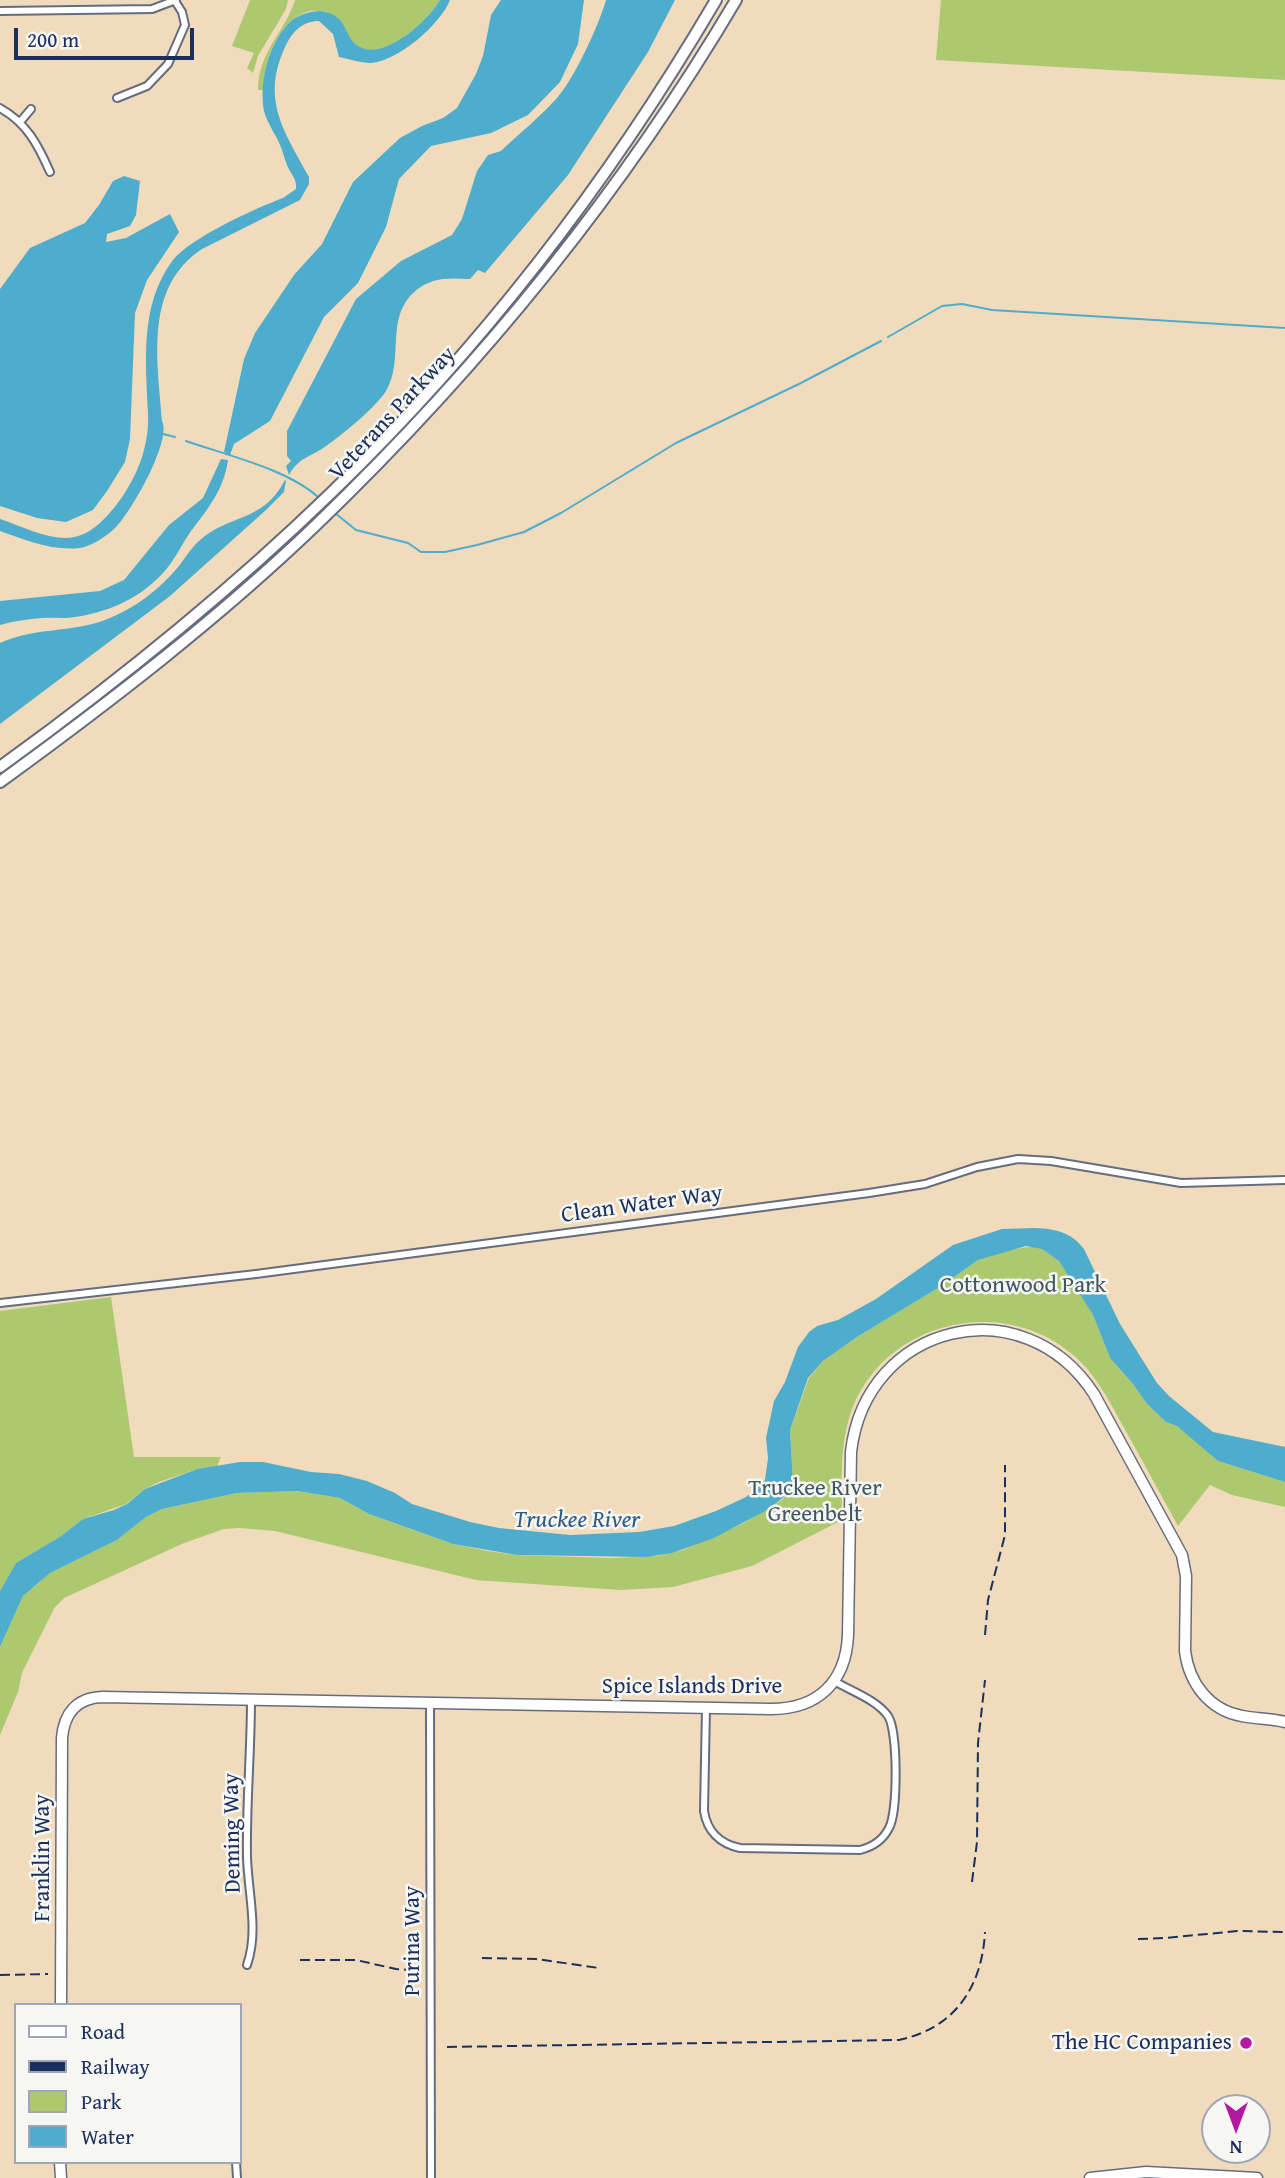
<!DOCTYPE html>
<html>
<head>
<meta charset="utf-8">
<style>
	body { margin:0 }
	#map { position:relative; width:1285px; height:2178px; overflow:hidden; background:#f0dcbc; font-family:"Gentium Book Plus",serif }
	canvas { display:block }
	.legend { position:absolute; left:14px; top:2003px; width:228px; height:161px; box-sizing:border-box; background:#f6f6f2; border:2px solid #9ea6b7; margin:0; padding:9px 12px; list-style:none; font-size:21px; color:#1b2f5e }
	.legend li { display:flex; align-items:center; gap:14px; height:35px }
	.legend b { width:35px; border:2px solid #9ea6b7 }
	.north { position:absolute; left:1201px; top:2094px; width:70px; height:70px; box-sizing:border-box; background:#f6f6f2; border:2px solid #9ea6b7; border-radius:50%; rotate:180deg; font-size:19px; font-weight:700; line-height:28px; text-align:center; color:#1b2f5e }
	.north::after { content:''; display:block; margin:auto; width:24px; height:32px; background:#b5179e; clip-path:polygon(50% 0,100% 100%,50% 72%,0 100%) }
	.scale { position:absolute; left:14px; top:28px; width:180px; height:32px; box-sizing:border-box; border:4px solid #1b2f5e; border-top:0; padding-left:9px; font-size:21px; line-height:24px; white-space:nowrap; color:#1b2f5e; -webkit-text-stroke:5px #f6f6f2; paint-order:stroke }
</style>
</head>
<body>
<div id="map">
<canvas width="1285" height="2178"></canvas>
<ul class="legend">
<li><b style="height:9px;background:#fff"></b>Road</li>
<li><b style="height:9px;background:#1b2f5e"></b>Railway</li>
<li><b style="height:19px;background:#adc96f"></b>Park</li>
<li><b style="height:19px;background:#4eaccc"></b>Water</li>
</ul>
<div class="north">N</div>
<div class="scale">200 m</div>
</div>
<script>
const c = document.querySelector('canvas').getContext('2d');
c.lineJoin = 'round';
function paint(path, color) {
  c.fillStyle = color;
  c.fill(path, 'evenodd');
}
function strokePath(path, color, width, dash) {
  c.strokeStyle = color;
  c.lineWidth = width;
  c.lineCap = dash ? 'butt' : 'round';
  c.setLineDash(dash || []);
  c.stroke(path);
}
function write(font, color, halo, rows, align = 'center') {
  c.font = font + ' "Gentium Book Plus",serif';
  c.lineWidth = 5;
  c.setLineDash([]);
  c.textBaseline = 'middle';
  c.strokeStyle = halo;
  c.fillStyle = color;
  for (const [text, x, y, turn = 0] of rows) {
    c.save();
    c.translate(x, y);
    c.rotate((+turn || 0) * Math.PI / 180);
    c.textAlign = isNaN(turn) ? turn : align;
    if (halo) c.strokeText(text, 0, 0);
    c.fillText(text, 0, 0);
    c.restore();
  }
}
const green = new Path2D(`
	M250 0H288L286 9 258 56 253 73 247 68 254 53 232 46Z
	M295 0H440C429 20 386 59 361 48 348 42 337 23 327 12 322 12 315 10 310 11 280 18 262 62 264 90H258C258 52 285 32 295 0Z
	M941 0H1285V80L936 60Z
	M1034 1246 1042 1249 1059 1261 1069 1275 1093 1315 1110 1358 1133 1384 1147 1404 1166 1422 1177 1426 1192 1437 1218 1461 1285 1482V1507L1232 1495 1210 1485 1178 1526C1161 1495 1144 1464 1127 1433 1111 1405 1098 1376 1073 1355 1002 1294 886 1321 852 1409 839 1445 842 1483 842 1520L752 1566 673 1587 620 1590 476 1580 275 1531 240 1528 224 1529 184 1543 64 1598 55 1607 22 1673 18 1692 0 1735V1647L23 1596 50 1573 117 1540 146 1517 162 1509 237 1493 297 1491 340 1498 369 1514 388 1521 453 1544 488 1551 517 1555 610 1558 658 1556 683 1550 742 1524 783 1499 793 1482 790 1430 809 1378 823 1361 857 1337 943 1285 978 1260 1003 1251Z
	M111 1297 134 1457H221L217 1466 197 1469 159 1482 145 1489 126 1504 83 1519 61 1536 16 1563 0 1591V1311Z`);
const water = new Path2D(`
	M440 0H450C440 25 398 61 371 63 362 63 348 59 339 57L333 34 319 21C303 21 293 31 286 45 260 99 284 131 309 177V184L300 200 202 249C143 288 158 362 162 421 172 441 131 512 116 527 107 536 91 547 79 548 52 551 25 540 0 531V519C21 526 44 538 66 538 83 538 97 527 107 516 132 489 150 451 148 414 146 362 139 305 173 260 190 238 256 208 283 198L296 189C297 178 291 175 287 165 284 158 283 151 280 145 275 133 267 123 264 111 259 82 268 47 287 25 300 11 325 5 340 20 347 28 348 40 358 46 383 62 428 21 440 0Z
	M501 0H584L578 44 560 82 528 115 491 133 431 146 399 179 386 227 358 283 324 317 270 421 234 444 230 455 224 452 244 359 255 333 294 275 322 244 353 182 400 138 422 126 443 118 457 108 476 74 483 56 491 15Z
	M606 0H675L648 52 568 175 485 273 478 270 470 279C446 278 429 277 411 295 386 322 404 361 386 391 376 407 342 435 326 446 311 457 299 457 289 475L286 466 291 461 287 456V431L356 299 401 261 452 235 462 219 477 171 488 155 501 151C520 133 540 117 557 98 574 79 599 25 606 0Z
	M124 176 140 181 136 215 130 226 107 234 106 242 126 238 170 214 179 232 147 280 135 313 130 439 125 462 107 491 93 510 66 522 37 518 0 506V289L30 248 85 223 99 205 113 181Z
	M221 459 228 460C224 489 208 509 191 531 184 541 178 553 171 563 149 594 112 612 75 617 64 619 53 617 42 618 28 619 14 621 0 625V601L100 591 124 580 169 525 203 498Z
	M285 480 286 481 284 492 266 510 170 596 0 724V643C35 627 71 633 105 620 134 609 159 590 179 566 185 558 191 548 199 541 228 514 263 523 285 480Z
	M1035 1228C1056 1229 1071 1232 1084 1249L1120 1324 1157 1383 1169 1396 1213 1432 1285 1447V1482L1218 1461 1177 1426 1166 1422 1147 1404 1133 1384 1110 1358 1093 1315 1059 1261 1042 1249 1026 1246 978 1260 943 1285 857 1337 823 1361 808 1378 790 1430 793 1482 789 1493 767 1510 714 1538 672 1553 647 1557 517 1555 453 1544 369 1514 340 1498 297 1491 237 1493 162 1509 146 1517 117 1540 50 1573 23 1596 0 1647V1591L16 1563 61 1536 83 1519 114 1510 127 1504 145 1489 197 1469 240 1462H263L311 1472 339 1474 367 1481 395 1493 412 1504 470 1522 499 1528 570 1535 639 1532 674 1526 716 1511 746 1497 765 1480 768 1458 766 1438 774 1401 785 1382 798 1347 809 1332 817 1326 838 1320 876 1299 953 1245 1002 1229Z`);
const stream = new Path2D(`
	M888 337 942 306 962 304 992 310 1285 328
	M163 434 175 437
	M186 441C226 455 287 469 318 497
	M335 513 356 530 408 543 421 552H445L477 545 524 532 561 513 676 443 801 383 881 341`);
const street = new Path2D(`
	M0 11 152 9 176 0
	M117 98 147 86 168 64 185 25 182 12 175 1
	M0 108C27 123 38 145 50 172
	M20 122 31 109
	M0 1303 256 1274 869 1193 925 1184 977 1167 1018 1159 1051 1161 1181 1183 1285 1180
	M430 1703 431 2178
	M706 1708 704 1811C707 1831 720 1844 740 1848L860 1850C872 1847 883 1840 889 1828 898 1812 898 1731 888 1716 877 1700 851 1691 834 1681
	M247 1965C259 1931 248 1893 247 1857 246 1805 251 1752 251 1700
	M236 2162 237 2178`);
const secondary = new Path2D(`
	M61 2005 62 1738C64 1714 76 1698 102 1697L771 1709C818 1709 846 1682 848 1635L851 1452C866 1323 1023 1285 1094 1394L1182 1555 1186 1576 1185 1651C1189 1683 1209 1710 1242 1716 1256 1719 1271 1718 1285 1722
	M60 2162 61 2178
	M1090 2178 1146 2172 1257 2178`);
const primary = new Path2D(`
	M0 767C116 683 228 593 331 493 481 348 611 179 716 0
	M0 782C110 702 218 619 316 525 477 370 622 193 736 0`);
const rail = new Path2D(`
	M985 1635 988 1600 1005 1535V1465
	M972 1882 977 1842 978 1743 985 1680
	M1138 1939 1166 1938 1237 1931 1285 1932
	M482 1958 536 1959 599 1968
	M300 1960H356L396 1969 416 1970
	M0 1975 48 1974
	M447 2047 899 2040C955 2028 982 1987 985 1932`);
const markers = [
	[1246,2043,7,"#b5179e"]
];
const streetNames = [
	["Veterans Parkway",393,414,-47],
	["Clean Water Way",642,1205,-8],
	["Spice Islands Drive",692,1687],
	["Deming Way",233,1833,-91],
	["Franklin Way",43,1858,-90],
	["Purina Way",413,1941,-90]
];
const parkNames = [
	["Cottonwood Park",1023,1286],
	["Truckee River",815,1489],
	["Greenbelt",815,1515]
];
const poiNames = [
	["The HC Companies",1232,2043]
];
const waterNames = [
	["Truckee River",577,1521]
];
paint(green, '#adc96f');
paint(water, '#4eaccc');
strokePath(stream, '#4eaccc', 2);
strokePath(street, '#666c7f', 10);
strokePath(secondary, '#666c7f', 13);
strokePath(primary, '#666c7f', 14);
strokePath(street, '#fff', 6);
strokePath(secondary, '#fff', 10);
strokePath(primary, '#fff', 10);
strokePath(rail, '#1b2f5e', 2, [10, 5]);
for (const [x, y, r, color] of markers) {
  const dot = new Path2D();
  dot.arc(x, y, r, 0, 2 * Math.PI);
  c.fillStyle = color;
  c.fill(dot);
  strokePath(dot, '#f6f6f2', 2.5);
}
write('23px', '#1b2f5e', '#f6f6f2', streetNames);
write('23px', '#405662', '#f6f6f2', parkNames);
write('23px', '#1b2f5e', '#f6f6f2', poiNames, 'right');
write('italic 24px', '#2d5b84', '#f6f6f2', waterNames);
</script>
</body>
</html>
